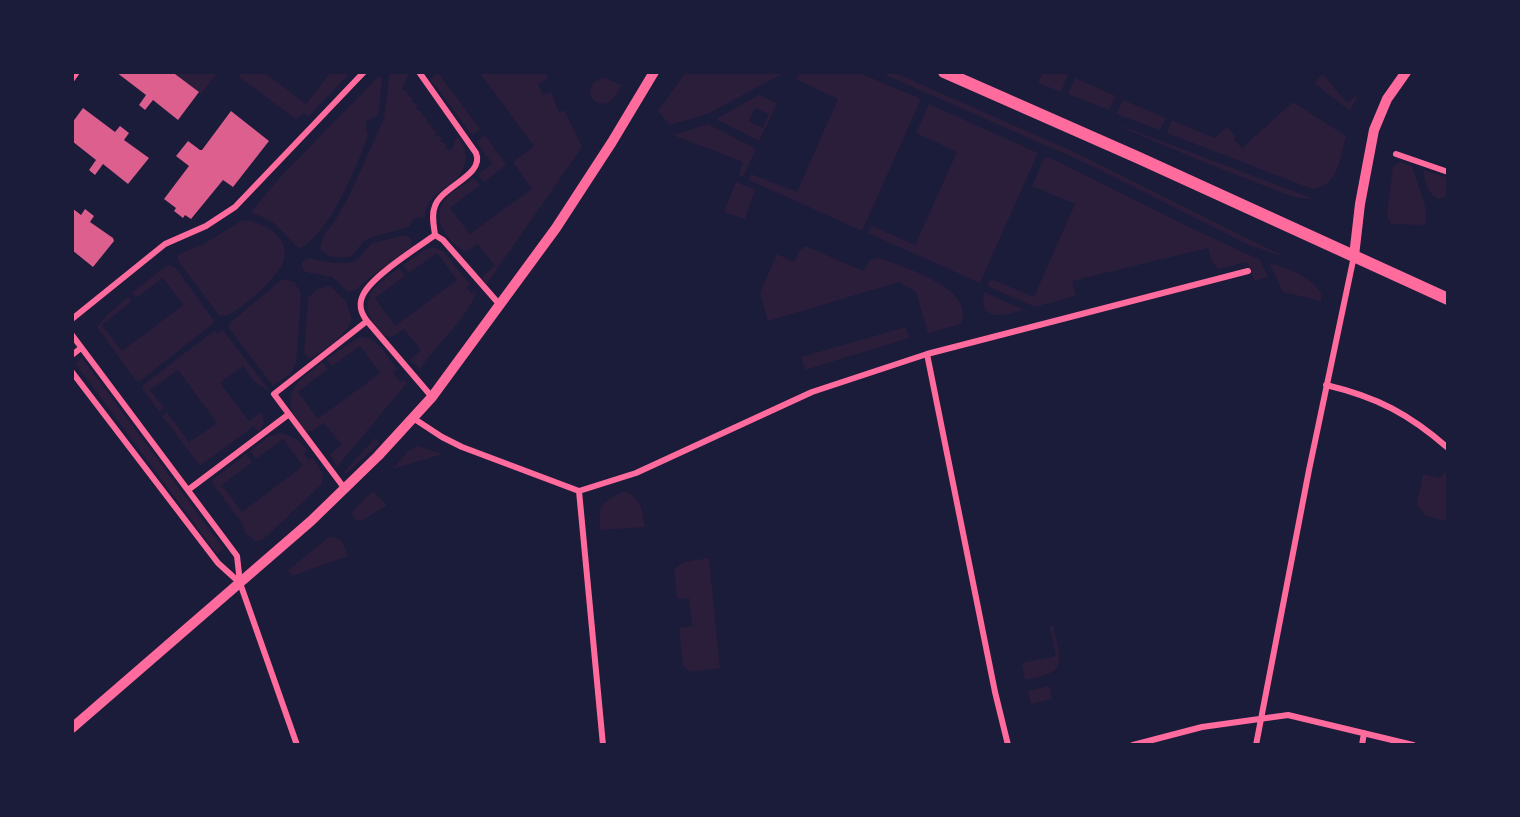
<!DOCTYPE html>
<html>
<head>
<meta charset="utf-8">
<style>
	body { margin:0 }
	#map { position:relative; width:1520px; height:817px; overflow:hidden; background:#1b1b3a; font-family:Karla,sans-serif }
	canvas { display:block }
	.frame { position:absolute; inset:0; border:74px solid #1b1b3a; pointer-events:none }
</style>
</head>
<body>
<div id="map">
<canvas width="1520" height="817"></canvas>
<div class="frame"></div>
</div>
<script>
const c = document.querySelector('canvas').getContext('2d');
c.lineJoin = 'round';
function paint(path, color) {
  c.fillStyle = color;
  c.fill(path, 'evenodd');
}
function strokePath(path, color, width, dash) {
  c.strokeStyle = color;
  c.lineWidth = width;
  c.lineCap = dash ? 'butt' : 'round';
  c.setLineDash(dash || []);
  c.stroke(path);
}
const green = new Path2D(`
	M177 72H218L201 94 175 74Z
	M238 72H264L306 104 331 72H351L308 117 304 113 296 119 240 78Z
	M390 72H409L402 89 408 92 407 95 413 99 412 102 418 105 416 109 423 112 421 115 427 118 426 122 432 125 431 128 437 131 435 135 442 138 440 141 446 144 445 148 451 150 457 137C469 148 468 165 458 177 445 191 426 195 425 217L413 219 410 226 405 228 369 238 363 242 352 256C341 259 327 258 320 249L323 237 336 219 349 196 384 118Z
	M479 72H531L532 74 536 72H546L547 79 538 84 543 95 551 92 559 112 564 110 582 147 486 285 482 277 495 266 478 244 466 252C449 243 431 221 444 201 451 191 464 185 474 178L480 185 450 208 470 234 532 189 513 162 534 146Z
	M686 72H785L710 113 670 125 658 111Z
	M800 72H857L921 99 862 231 749 180 751 174 797 192 838 99 796 79Z
	M879 72H893L1081 155 1287 258 1249 245 1090 165Z
	M1043 72H1060L1068 75 1061 92 1038 83Z
	M438 73 480 129 472 135 430 79Z
	M1323 74 1347 103 1359 93 1350 111 1314 83Z
	M379 76 382 78 379 112 376 117C362 121 366 124 368 135 359 163 328 237 300 248L297 247 273 222 251 212 282 175Z
	M604 78 622 85C616 98 604 112 592 98 587 87 593 80 604 78Z
	M1075 78 1116 96 1109 110 1068 94Z
	M759 95 777 103 759 141 716 119ZM755 108 769 114 763 128 749 121Z
	M1123 100 1166 118 1160 130 1116 114Z
	M1293 102 1346 136C1340 158 1339 186 1312 189L1167 133 1172 120 1214 138 1227 127 1235 136 1234 140 1242 148Z
	M929 104 1038 153 980 283 868 233 872 226 915 245 957 152 916 133Z
	M1103 119 1317 200 1293 197 1196 159Z
	M708 124 756 149 743 177 739 175 743 162 673 135Z
	M485 135 506 165 484 182 478 174 493 164 476 142Z
	M1048 157 1189 227 1260 260 1268 277 1255 281 1247 262 1218 269 1212 261 1208 248 1072 281 1076 296 1035 307 987 286 991 279 1034 297 1075 204 1032 186 1044 158Z
	M1401 162 1412 166 1426 209V223L1423 225 1391 224 1387 216 1393 166Z
	M1424 170 1448 178 1446 197 1438 199C1429 194 1423 181 1424 170Z
	M736 182 755 190 745 219 724 212Z
	M243 220C262 222 291 236 284 260 280 275 243 309 228 315 225 316 222 316 219 315L178 261V256L181 253 202 245Z
	M404 235 411 238 412 246 364 282 356 290 348 292 332 277 305 272 302 268V262L309 258 331 263H349L357 260 372 243Z
	M433 247 443 251 470 284 466 287 472 294 475 291C478 306 430 353 420 369L410 360 421 350 404 329 392 337C384 337 379 331 374 324 356 297 379 283 399 268L405 276 375 298 395 326 457 280 437 253 409 273 403 265 425 250Z
	M804 247H808L863 271 870 260 880 258C904 268 976 287 961 324L928 333 916 292 899 282 768 321 760 293 777 254 794 262 799 251Z
	M1269 263C1290 269 1308 275 1321 293V301L1283 292Z
	M170 265 176 268 215 322 140 381H136L97 327 108 314 128 297 132 301 102 325 122 351 183 305 163 278 136 298 132 293 162 269Z
	M283 279 294 282 300 291 301 299 296 363 291 373 273 386 228 327 231 322 280 281Z
	M330 286 346 301 352 320C346 336 324 351 309 359L304 353 308 298 317 289Z
	M984 292 1024 310C1009 313 992 322 983 306Z
	M906 327 909 338 805 370 801 357Z
	M215 330 216 333 218 334 223 330 269 390 268 391 254 381 243 366 220 383 249 421 262 412 264 424 259 432 254 426 200 466 162 416 167 412 189 442 217 423 178 370 150 390 164 408 159 412 142 388 143 385Z
	M360 337C378 336 387 357 397 369L393 373 401 382 404 379 406 384 337 467 330 454 342 445 324 423 313 431H305C277 396 293 384 323 362L328 369 298 392 318 419 380 373 360 346 332 366 326 359Z
	M82 358 224 549 217 554 75 363Z
	M278 433C291 434 299 440 307 450L304 453 309 460 313 458 323 474 322 484 267 536 262 540 255 541 246 534 241 522 211 481 246 454 252 462 222 485 242 512 303 466 283 439 256 459 250 451 268 437Z
	M375 438 380 443 346 474 344 472Z
	M418 446 443 454 393 469 408 451Z
	M1446 470 1448 472V521L1426 516 1417 504 1423 474 1440 478Z
	M373 491 387 505 363 520H356L351 512Z
	M624 491C642 498 642 510 645 527L600 530C598 504 602 502 624 491Z
	M329 537H333L342 541 348 556 292 576 287 571Z
	M709 558 720 668 690 672 683 665 679 628 692 626 689 598 677 599 674 570 683 562Z
	M1053 625C1061 664 1069 672 1025 680L1022 663 1056 656 1050 626Z
	M1049 686 1052 699 1031 704 1028 691Z`);
const building = new Path2D(`
	M116 72H177L175 74 199 92 178 120 153 100 145 110 139 105 146 95Z
	M83 108 115 132 120 126 129 133 124 140 149 158 128 184 103 164 95 175 89 170 96 160 72 141V123Z
	M231 111 269 141 233 187 223 180 191 219 185 215 183 218 174 211 176 208 164 199 189 166 176 156 188 141 200 150H202Z
	M72 208 81 215 85 209 94 216 90 222 113 238 114 241 93 267 72 250Z`);
const minor = new Path2D(`
	M72 79 77 72
	M1396 154 1448 172
	M435 235 443 240 500 305
	M72 319 165 244 206 226 235 207 364 72
	M367 321 432 397
	M72 335 237 556 240 583 297 745
	M927 354 995 692 1008 745
	M72 355 81 348
	M72 372 218 563 240 583
	M1326 385C1377 397 1409 414 1448 448
	M413 418 442 437 462 447 579 491 636 473 812 392 927 354 1248 271
	M345 489 274 394 367 321C361 313 358 305 363 295 372 276 417 248 435 235 434 226 431 215 435 206 442 186 485 175 476 153L419 72
	M188 490 289 414
	M579 491 603 745
	M1133 745 1202 727 1288 715 1413 745
	M1256 745 1309 470 1354 256
	M1362 745 1364 733`);
const tertiary = new Path2D(`
	M1354 256 1360 204 1374 130 1387 99 1406 72
	M72 728 311 521 378 456 432 397 556 228 612 142 654 72`);
const secondary = new Path2D(`
	M944 72 1139 158 1448 299`);
paint(green, '#2a1e3b');
paint(building, '#dd5f8e');
strokePath(minor, '#ff6b9d', 6);
strokePath(tertiary, '#ff6b9d', 10);
strokePath(secondary, '#ff6b9d', 12);
</script>
</body>
</html>
